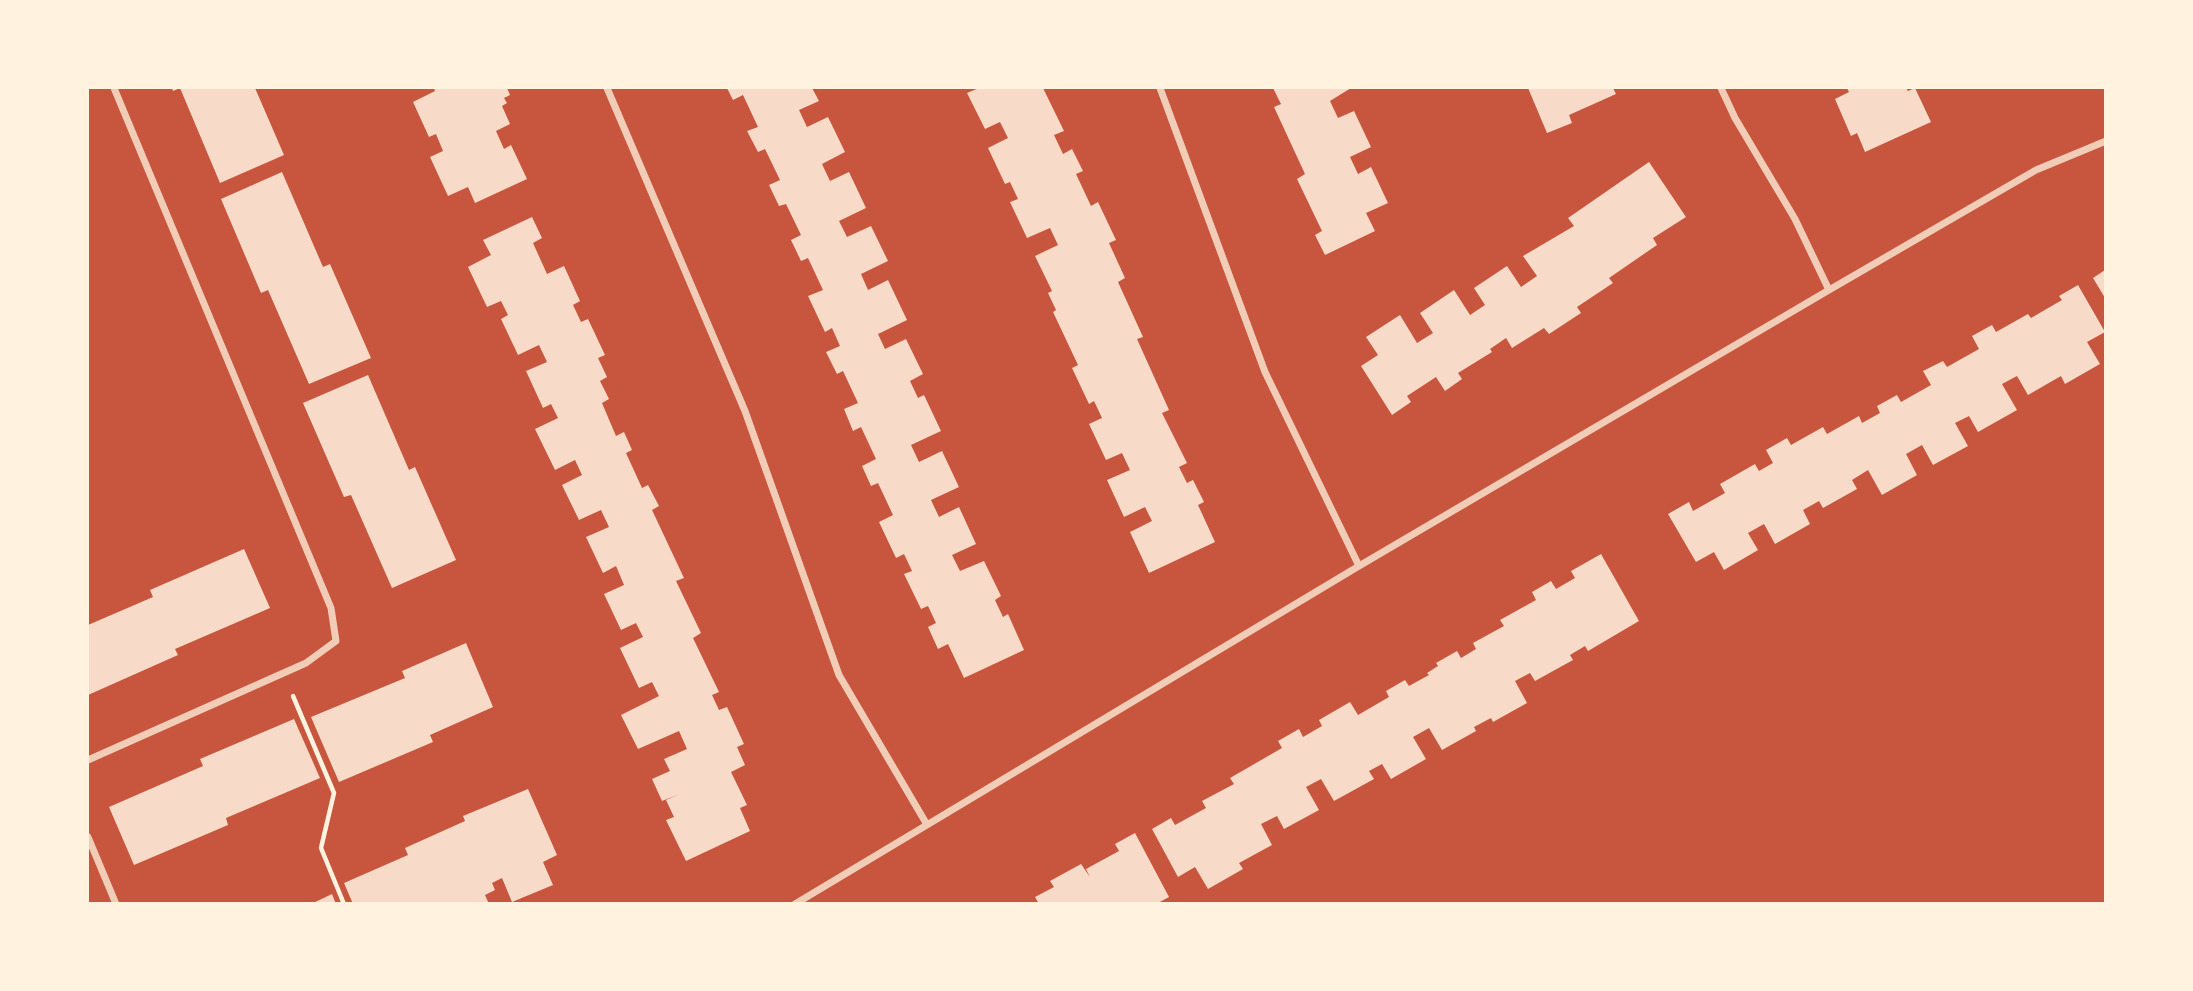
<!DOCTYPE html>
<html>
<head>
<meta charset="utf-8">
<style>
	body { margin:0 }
	#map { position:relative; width:2193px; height:991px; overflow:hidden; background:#c8553d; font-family:Poppins,sans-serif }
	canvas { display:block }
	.frame { position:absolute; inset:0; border:89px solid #fff3e0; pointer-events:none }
</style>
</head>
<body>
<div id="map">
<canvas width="2193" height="991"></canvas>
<div class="frame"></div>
</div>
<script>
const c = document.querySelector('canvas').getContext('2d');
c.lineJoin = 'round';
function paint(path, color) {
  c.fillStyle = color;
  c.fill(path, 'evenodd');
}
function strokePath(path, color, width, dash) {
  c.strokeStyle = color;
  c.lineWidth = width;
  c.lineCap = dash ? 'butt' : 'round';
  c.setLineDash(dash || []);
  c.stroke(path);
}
const building = new Path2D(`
	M172 88H255L284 155 220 183 180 88 173 91Z
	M434 88H507L510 95 504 98 507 103 502 106 510 124 496 131 504 149 511 145 527 179 475 203 468 187 448 196 430 157 443 151 436 134 429 137 413 102 435 91Z
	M727 88H812L819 101 799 110 807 127 828 117 845 152 822 164 830 181 849 172 866 208 839 221 847 237 871 226 888 261 861 274 868 290 888 280 907 320 878 334 885 349 906 339 923 374 910 381 918 398 924 395 941 431 911 445 919 462 942 451 959 487 931 500 939 517 959 507 976 544 952 555 960 571 984 561 1001 596 995 600 1003 617 1008 614 1024 650 964 678 948 644 938 649 928 627 936 623 928 606 921 609 904 574 912 571 904 554 896 558 879 522 893 515 878 483 871 486 862 466 876 459 861 427 853 431 844 409 858 403 843 371 837 374 826 352 840 346 832 328 825 332 808 296 823 290 808 258 801 261 791 240 801 235 786 204 779 206 769 185 780 180 765 149 758 152 747 131 758 127 743 95 733 100Z
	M979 88H1043L1064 131 1054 135 1063 154 1072 149 1083 171 1076 174 1091 206 1098 202 1116 240 1109 243 1125 278 1118 282 1143 337 1137 339 1169 410 1162 413 1187 463 1179 467 1187 483 1193 480 1204 502 1198 505 1215 542 1149 573 1130 532 1152 521 1145 507 1124 517 1107 480 1130 470 1122 453 1106 460 1089 424 1102 418 1094 401 1089 404 1072 368 1078 365 1053 312 1056 310 1048 293 1052 291 1035 256 1058 245 1050 228 1027 238 1010 202 1018 199 1010 182 1005 184 988 148 1008 138 1000 122 985 129 967 93Z
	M1273 88H1351L1330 101 1338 118 1354 111 1371 147 1350 157 1358 174 1371 167 1388 203 1366 213 1375 231 1325 255 1315 235 1322 231 1297 179 1305 174 1274 107 1281 104Z
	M1528 88H1613L1616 94 1569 115 1572 123 1547 133Z
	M1847 88H1906L1908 91 1915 88 1931 122 1865 152 1857 133 1851 136 1835 99 1849 92Z
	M1649 162 1686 217 1653 238 1657 245 1609 278 1613 283 1577 307 1581 313 1549 334 1544 328 1512 348 1506 338 1490 349 1492 352 1458 373 1462 379 1445 391 1436 377 1407 396 1411 402 1392 415 1361 366 1378 355 1366 337 1400 315 1417 343 1433 333 1420 313 1454 290 1470 315 1485 305 1474 288 1507 266 1521 287 1537 276 1523 256 1574 226 1568 218Z
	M282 172 323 267 330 264 371 358 309 384 268 290 261 293 221 199Z
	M532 217 542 238 533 243 547 274 564 266 580 301 573 305 581 322 588 319 605 355 598 358 607 377 600 381 609 399 602 403 616 436 624 432 632 450 626 453 642 488 648 485 659 506 652 510 684 578 676 581 701 633 693 638 719 692 712 695 719 710 727 707 744 744 737 747 745 765 731 772 747 805 740 808 750 831 686 861 666 820 674 817 666 800 680 794 662 801 652 779 670 771 664 759 687 749 679 731 638 749 621 715 659 696 652 682 639 688 620 648 643 637 636 623 621 630 604 594 624 585 616 566 603 573 586 537 609 527 601 510 579 520 562 485 582 475 575 460 555 470 535 429 558 418 551 404 543 408 526 371 547 362 539 345 518 355 501 319 508 315 501 301 487 307 468 267 491 255 483 240Z
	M2105 270V298L2093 278Z
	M2078 285 2105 332 2087 342 2100 364 2065 384 2061 376 2028 395 2017 376 2002 384 2017 410 1978 432 1969 416 1955 423 1968 446 1933 465 1922 445 1906 454 1917 475 1882 495 1868 470 1852 480 1857 489 1823 508 1819 501 1803 510 1810 524 1775 544 1764 524 1748 533 1758 550 1724 570 1714 552 1696 562 1668 514 1689 502 1693 511 1725 493 1720 484 1755 464 1759 471 1773 463 1766 450 1787 438 1791 445 1823 427 1827 434 1859 416 1862 423 1880 413 1877 406 1897 395 1901 402 1931 385 1923 371 1943 361 1947 367 1979 349 1972 336 1992 325 1996 332 2028 314 2031 318 2062 300 2059 296Z
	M368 375 409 470 415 467 456 560 392 588 351 495 344 497 303 403Z
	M244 549 270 608 175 649 178 655 88 695V625L153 597 150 590Z
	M1601 554 1639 621 1588 651 1585 646 1570 655 1573 660 1535 681 1530 673 1515 681 1527 703 1493 722 1491 718 1474 727 1476 731 1442 750 1429 728 1413 737 1426 759 1391 779 1382 764 1369 771 1374 779 1334 801 1321 779 1306 787 1319 810 1284 829 1277 816 1261 824 1272 845 1239 863 1243 869 1208 889 1195 867 1178 877 1152 829 1171 818 1175 825 1206 808 1202 801 1234 784 1230 778 1282 748 1278 741 1299 729 1303 737 1322 726 1319 720 1350 702 1358 715 1389 697 1386 691 1405 680 1409 686 1429 675 1427 673 1438 666 1436 663 1457 651 1461 658 1476 649 1473 643 1504 626 1500 620 1536 600 1532 592 1551 581 1556 589 1575 578 1571 571Z
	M466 643 493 707 430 735 433 742 339 782 311 717 405 678 402 671Z
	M294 719 320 778 226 818 228 825 134 865 109 807 203 766 200 759Z
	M528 789 557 855 543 862 553 885 512 902 502 878 492 883 495 890 485 895 489 904H353L344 883 408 855 405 848 465 821 463 816Z
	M1135 833 1169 897 1156 904H1039L1035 897 1054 887 1050 881 1081 864 1090 877 1086 869 1119 851 1115 844Z
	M332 894 336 904H311Z`);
const path = new Path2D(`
	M293 696 334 793 321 848 344 904`);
const minor = new Path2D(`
	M607 88 745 411 839 675 926 823
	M1160 88 1265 372 1359 566
	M1721 88 1735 118 1795 219 1829 290
	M88 760 306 663 336 641 331 608 114 88
	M88 837 116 904
	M795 904 1359 566 1829 290 2036 170 2106 141`);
paint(building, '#f7dbc8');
strokePath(path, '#fff3e0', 4.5);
strokePath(minor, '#f1ccb7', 7);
</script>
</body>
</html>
